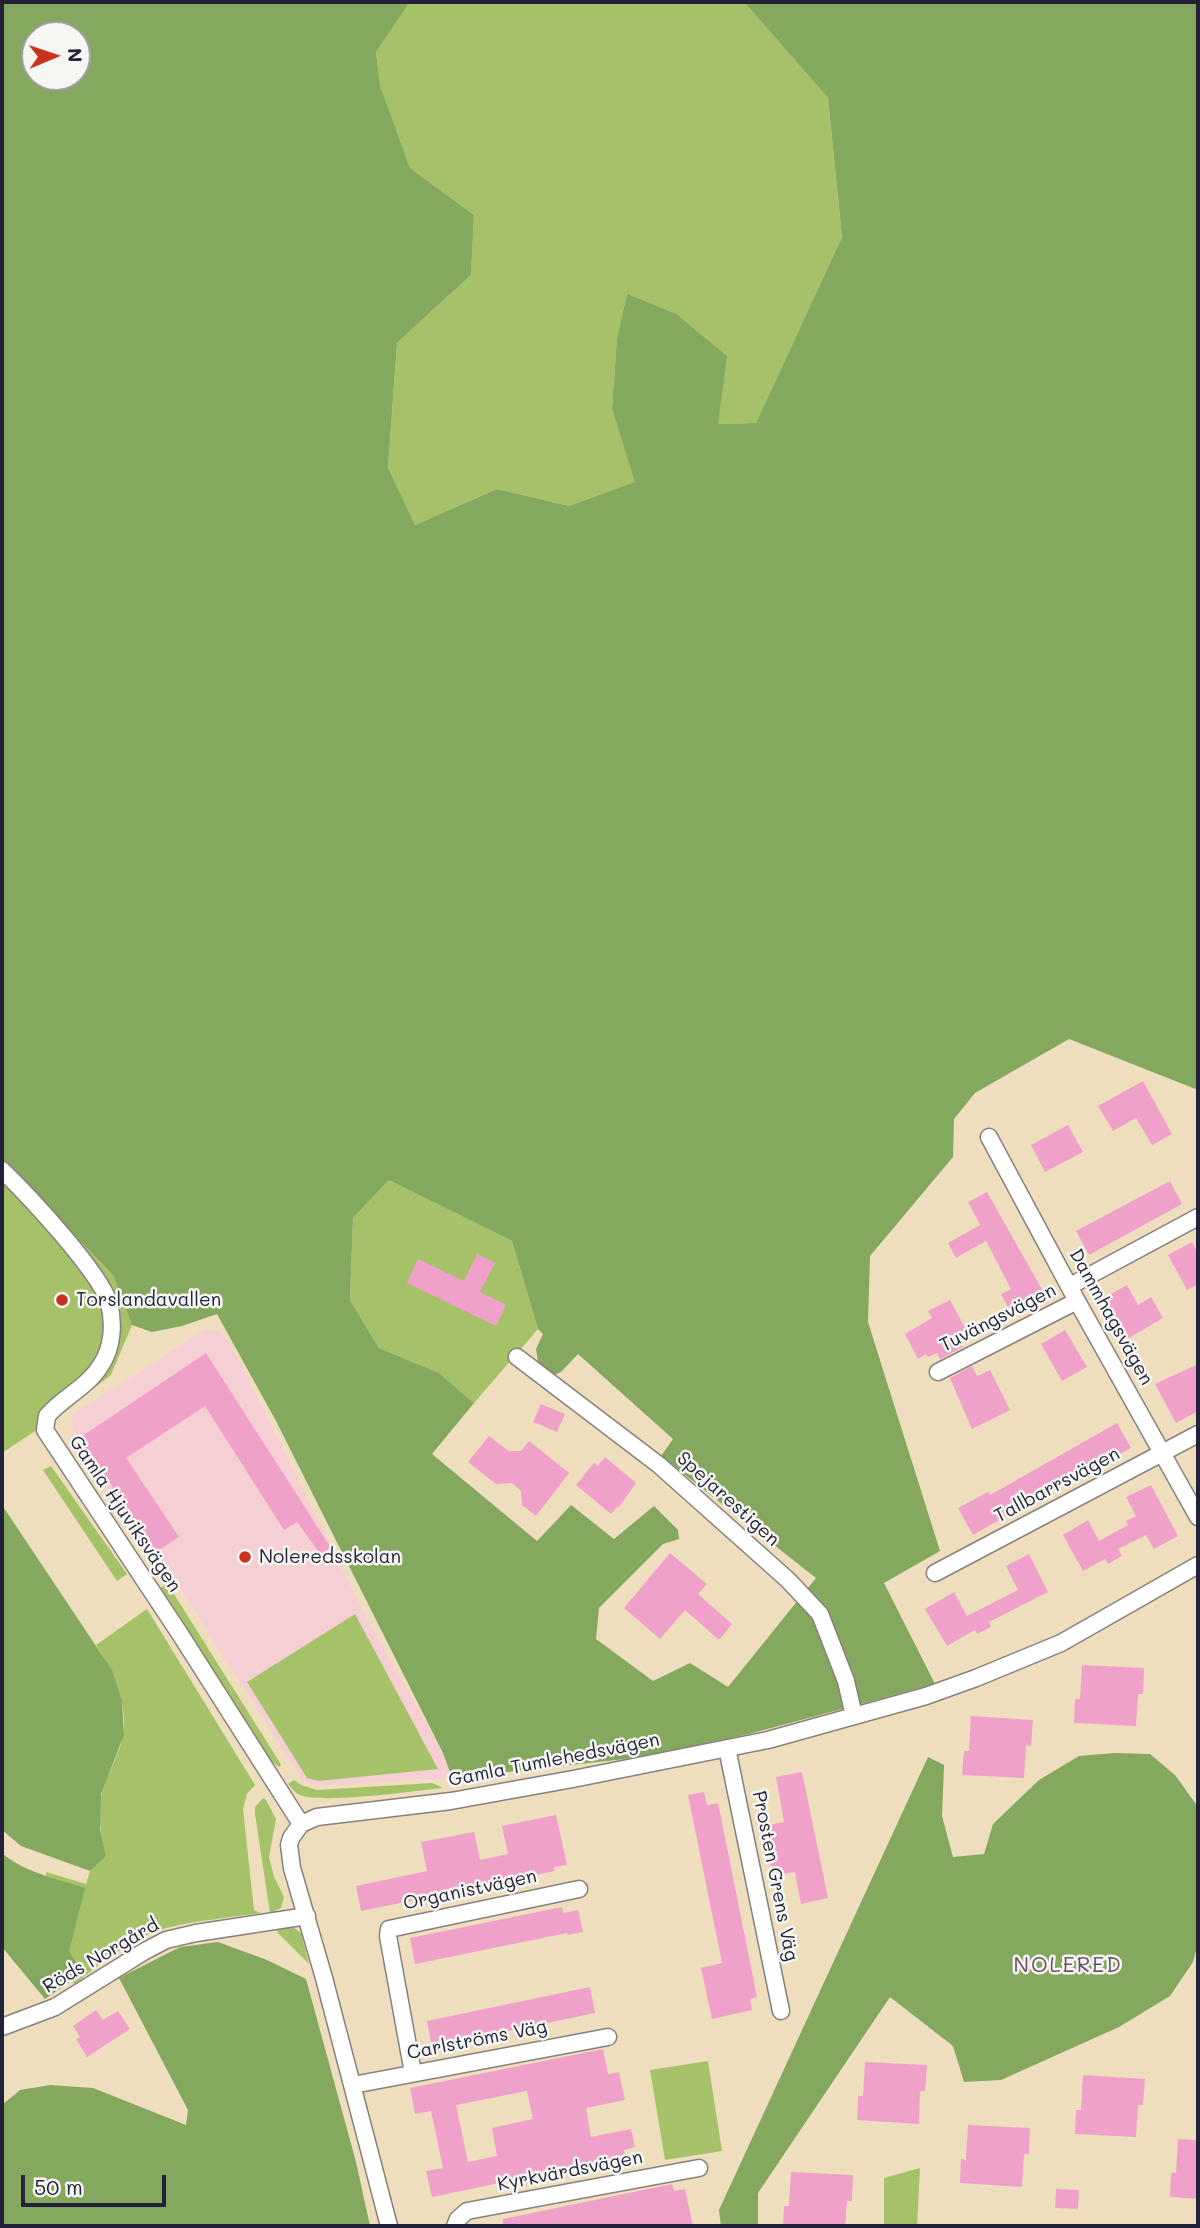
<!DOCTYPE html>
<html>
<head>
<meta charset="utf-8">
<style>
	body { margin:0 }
	#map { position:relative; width:1200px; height:2228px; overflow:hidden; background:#efdebe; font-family:Mali,sans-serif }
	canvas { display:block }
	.frame { position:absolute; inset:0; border:4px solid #22223b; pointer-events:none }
	.north { position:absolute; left:21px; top:21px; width:70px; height:70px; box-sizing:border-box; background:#f6f6f2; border:2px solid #a1a1a9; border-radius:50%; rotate:88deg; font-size:19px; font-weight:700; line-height:28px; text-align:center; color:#22223b }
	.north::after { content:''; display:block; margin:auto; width:24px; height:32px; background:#c8321e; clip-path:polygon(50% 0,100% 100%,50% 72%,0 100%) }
	.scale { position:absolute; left:21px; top:2175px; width:145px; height:32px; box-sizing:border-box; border:4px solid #22223b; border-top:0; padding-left:9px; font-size:21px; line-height:24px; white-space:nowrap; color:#22223b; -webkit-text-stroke:5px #f6f6f2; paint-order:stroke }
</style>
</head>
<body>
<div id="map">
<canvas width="1200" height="2228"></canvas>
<div class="frame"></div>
<div class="north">N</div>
<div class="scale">50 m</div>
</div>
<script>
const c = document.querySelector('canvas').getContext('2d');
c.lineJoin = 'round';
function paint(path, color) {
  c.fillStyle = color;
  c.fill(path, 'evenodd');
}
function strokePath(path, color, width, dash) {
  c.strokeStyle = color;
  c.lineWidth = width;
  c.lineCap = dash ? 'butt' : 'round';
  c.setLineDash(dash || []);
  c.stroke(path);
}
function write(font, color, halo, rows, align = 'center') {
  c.font = font + ' Mali,sans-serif';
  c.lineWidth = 5;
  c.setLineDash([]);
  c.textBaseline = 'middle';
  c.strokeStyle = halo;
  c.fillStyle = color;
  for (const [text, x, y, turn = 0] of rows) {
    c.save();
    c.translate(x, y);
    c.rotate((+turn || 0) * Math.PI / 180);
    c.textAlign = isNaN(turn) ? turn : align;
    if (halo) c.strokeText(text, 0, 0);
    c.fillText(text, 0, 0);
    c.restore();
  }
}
const built = new Path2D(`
	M206 1329 219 1331 231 1344 363 1611 443 1753 452 1778 323 1785H313L303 1781 171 1574 157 1558 151 1556 75 1441 71 1421 73 1414Z`);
const green = new Path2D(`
	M410 2H744L828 98 842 237 756 423 718 424 627 294 617 338 612 409 636 482 569 506 497 489 415 525 388 469 397 343 471 275 474 215 410 168 380 85 376 52Z
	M2 1161 113 1275 132 1325 111 1375 59 1415 2 1453Z
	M389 1180 512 1241 538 1329 474 1403 439 1373 379 1348 350 1300 353 1218Z
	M51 1466 127 1574 117 1581 43 1470Z
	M167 1583 277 1758 281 1765 279 1767 269 1759 160 1588Z
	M147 1609 255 1785 247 1794 243 1809 254 1910 260 1913C229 1918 197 1920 167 1928 136 1935 98 1965 74 1985L48 1896 46 1872 86 1884 90 1871 106 1856C101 1835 96 1812 102 1792 108 1773 119 1755 123 1736 129 1705 112 1670 96 1645Z
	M355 1614 438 1769 319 1781 307 1778 247 1682Z
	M294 1780 301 1785 317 1790 432 1783 443 1788C415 1791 322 1804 300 1795 295 1793 292 1788 288 1784Z
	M263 1798 266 1800 276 1819 269 1857 274 1877 284 1897 281 1908 270 1913 255 1814V1807Z
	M290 1925 301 1933 309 1964 278 1933 276 1927Z
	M708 2061 722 2151 665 2160 650 2070Z
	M920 2168 917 2226H884V2178Z`);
const forest = new Path2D(`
	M2 2H410L376 52 380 85 410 168 474 215 471 275 397 343 388 468 415 525 497 489 569 506 635 482 612 409 617 338 627 294 676 314 727 356 718 424 756 423 842 237 828 98 744 2H1198V1090L1069 1039 975 1093 954 1119 953 1157 870 1256 868 1322 940 1551 884 1583 935 1684 749 1734 643 1757 452 1778 443 1753 276 1421 217 1314 182 1326 152 1332 132 1325 113 1275 2 1161ZM35 35H77V77H35ZM389 1180 512 1241 538 1329 543 1334 536 1349 538 1362 554 1375 561 1372 578 1354 673 1439 661 1456 816 1578 728 1687 690 1663 653 1681 596 1639 599 1608 663 1544 679 1539 678 1530 654 1506 614 1539 571 1505 537 1541 432 1454 474 1403 439 1373 379 1348 350 1300 353 1218Z
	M2 1505 112 1670 122 1701 124 1735 101 1794 100 1829 106 1856 90 1871 21 1846 2 1830Z
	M1114 1753 1150 1754 1175 1775 1198 1807V1943L1193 1962 1170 1996 1119 2027 1001 2080 964 2082 953 2046 890 1997 758 2193V2226H721L719 2210 928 1757 944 1765 942 1816 953 1857 984 1854 993 1824 1039 1780 1079 1756Z
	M2 1853C23 1872 58 1879 85 1888L69 1951 83 1973 45 1999 2 1947Z
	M218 1942 267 1960 306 1979 356 2162 370 2226H2V2105L20 2090 50 2085 93 2088 186 2125 188 2110 119 1978 180 1947Z`);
const building = new Path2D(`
	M1143 1081 1172 1134 1152 1145 1136 1118 1113 1131 1098 1106Z
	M1068 1125 1083 1152 1045 1172 1031 1145Z
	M1170 1181 1182 1204 1089 1255 1076 1231Z
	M987 1192 1044 1293 1010 1311 1001 1294 1011 1289 986 1241 956 1258 948 1243 980 1225 968 1202Z
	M1192 1242 1198 1253V1284L1187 1290 1168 1255Z
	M477 1254 495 1263 480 1292 506 1305 496 1326 407 1283 418 1259 464 1281Z
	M1127 1285 1138 1305 1151 1297 1163 1318 1127 1339 1104 1298Z
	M950 1300 969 1335 959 1340 963 1347 940 1359 937 1353 928 1357 926 1354 918 1359 905 1334 932 1318 928 1311Z
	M1065 1330 1087 1367 1062 1381 1041 1344Z
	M206 1353 331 1548 321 1555 297 1522 284 1530 205 1406 126 1458 179 1537 152 1555 109 1491 113 1487 78 1439Z
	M1198 1364V1411L1176 1423 1155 1384Z
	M972 1366 977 1376 990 1370 1010 1410 972 1429 950 1378Z
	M541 1404 565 1414 557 1432 533 1422Z
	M1117 1423 1131 1448 1091 1470 1090 1468 973 1535 958 1508 988 1492 990 1495Z
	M489 1436 509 1451H521L529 1441 569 1473 536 1516 522 1505 521 1491 512 1483 496 1484 468 1462Z
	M605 1457 636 1483 619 1507 618 1506 611 1514 576 1485 594 1463 598 1466Z
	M1151 1485 1178 1536 1154 1549 1146 1535 1118 1549 1122 1556 1108 1564 1105 1559 1083 1571 1063 1535 1088 1520 1099 1541 1128 1525 1126 1521 1136 1516 1126 1497Z
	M670 1553 707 1584 698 1594 732 1624 719 1640 685 1610 660 1639 624 1608Z
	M1029 1554 1048 1592 989 1622 991 1627 977 1634 975 1630 947 1646 925 1609 954 1592 967 1616 1018 1590 1006 1566Z
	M1082 1665 1144 1668 1143 1694H1138L1136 1726 1074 1723 1075 1699H1080Z
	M971 1716 1033 1720 1031 1746 1026 1745 1024 1778 962 1775 964 1751H969Z
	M802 1772 828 1898 801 1904 795 1872 773 1876 764 1826 784 1822 776 1777Z
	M704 1792 707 1805 718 1803 757 1997 750 1999 752 2010 712 2019 701 1968 722 1963 688 1795Z
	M556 1815 567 1865 554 1867 555 1871 361 1911 356 1886 427 1871 421 1842 474 1832 480 1860 508 1854 502 1826Z
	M562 1907 563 1913 578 1910 583 1932 568 1935 567 1933 415 1964 410 1938Z
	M590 1987 595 2013 432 2047 427 2021Z
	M96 2010 103 2020 118 2011 130 2029 87 2057 76 2039 80 2037 73 2026Z
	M603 2049 608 2074 619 2072 625 2100 586 2108 591 2137 631 2129 635 2147 624 2150 625 2157 432 2197 426 2171 443 2168 431 2111 415 2114 410 2088ZM527 2091 533 2119 492 2128 497 2156 468 2162 456 2105Z
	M865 2062 927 2065 925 2091H920L919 2124 857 2120 858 2096H863Z
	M1083 2075 1145 2079 1143 2105H1138L1136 2137 1075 2134 1076 2110H1081Z
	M968 2125 1030 2128 1029 2154H1024L1022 2187 960 2183 961 2159 966 2160Z
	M1178 2139 1198 2140V2199L1170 2197 1171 2173H1176Z
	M791 2172 853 2175 852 2201H847L845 2226H783L784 2206H789Z
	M672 2184 674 2191 685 2189 693 2226H503V2219Z
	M1056 2189 1079 2190 1078 2209 1055 2208Z`);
const street = new Path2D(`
	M989 1137 1077 1301 1198 1517
	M2 1170C27 1194 100 1272 109 1303 114 1323 113 1347 101 1365 88 1387 63 1397 47 1416L45 1430 180 1634 301 1824
	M1070 1286 1198 1217
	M517 1357 659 1465 788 1580 820 1614 846 1681 854 1716
	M938 1372 1077 1301
	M935 1573 1198 1434
	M727 1748 781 2011
	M2 2027 55 2007 145 1951 166 1940 196 1933 307 1916
	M413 2073 388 1936 389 1929 579 1889
	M353 2085 608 2037
	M389 2226 324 1978 292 1868 289 1845 291 1838 301 1824 317 1817 451 1801 573 1779 768 1740 926 1696 976 1678 1061 1643 1198 1565
	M455 2226 458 2219 467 2211 699 2168`);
const markers = [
	[62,1300,7,"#c8321e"],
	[245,1557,7,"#c8321e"]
];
const poiNames = [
	["Torslandavallen",76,1300],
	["Noleredsskolan",259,1557]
];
const streetNames = [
	["Dammhagsvägen",1111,1317,61],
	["Tuvängsvägen",998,1318,-27],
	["Tallbarrsvägen",1057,1485,-28],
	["Spejarestigen",728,1499,42],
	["Gamla Hjuviksvägen",125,1514,56],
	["Gamla Tumlehedsvägen",554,1760,-11],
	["Prosten Grens Väg",775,1876,79],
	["Organistvägen",470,1890,-12],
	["Röds Norgård",101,1956,-30],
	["Carlströms Väg",477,2040,-11],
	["Kyrkvärdsvägen",570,2171,-11]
];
const neighbourhoodNames = [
	["NOLERED",1068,1966]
];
paint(built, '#f6cfd5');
paint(green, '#a6c269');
paint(forest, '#84a85d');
paint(building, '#f0a1ca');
strokePath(street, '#88807c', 19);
strokePath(street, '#fff', 16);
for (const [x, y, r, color] of markers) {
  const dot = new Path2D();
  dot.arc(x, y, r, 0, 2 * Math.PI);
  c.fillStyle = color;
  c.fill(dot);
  strokePath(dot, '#f6f6f2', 2.5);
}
write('19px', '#22223b', '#f6f6f2', poiNames, 'left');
write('19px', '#22223b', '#f6f6f2', streetNames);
c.letterSpacing = '2px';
write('21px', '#6a4e6d', '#f6f6f2', neighbourhoodNames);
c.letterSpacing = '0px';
</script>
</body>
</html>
